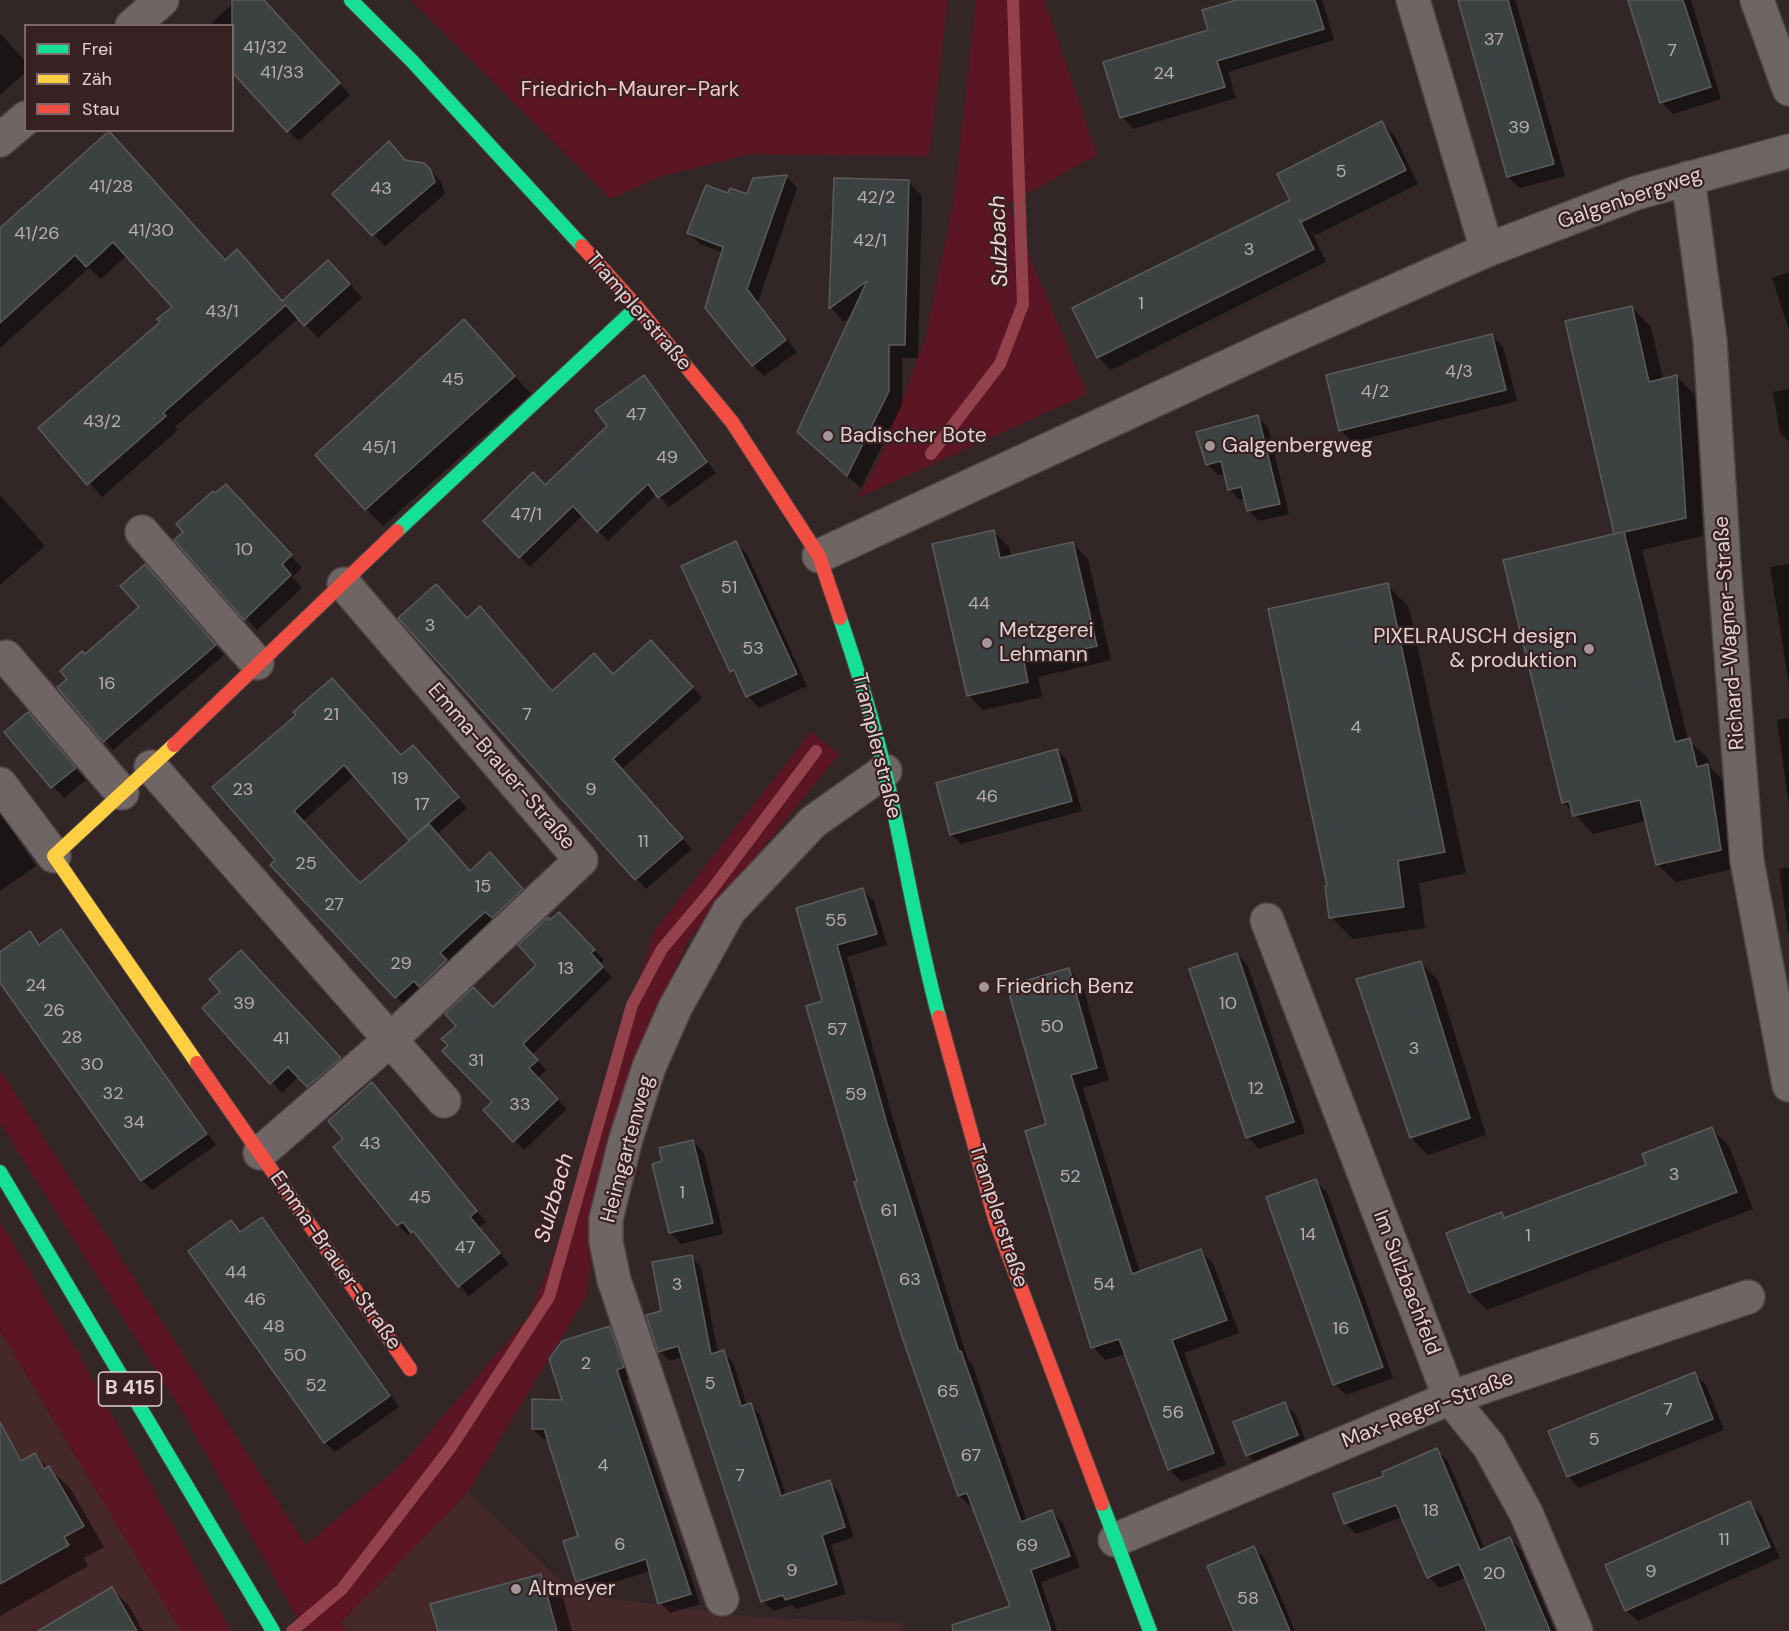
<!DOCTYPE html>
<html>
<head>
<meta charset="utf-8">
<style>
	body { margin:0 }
	#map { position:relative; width:1789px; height:1631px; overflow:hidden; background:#332627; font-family:"DM Sans",sans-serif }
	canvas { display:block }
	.legend { position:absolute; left:24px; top:24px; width:210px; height:108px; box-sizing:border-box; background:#382123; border:2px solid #7c6769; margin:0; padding:8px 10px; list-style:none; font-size:18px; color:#e1d1d2 }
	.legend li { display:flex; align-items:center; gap:12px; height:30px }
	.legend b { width:30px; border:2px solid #7c6769 }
</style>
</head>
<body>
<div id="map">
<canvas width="1789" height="1631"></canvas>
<ul class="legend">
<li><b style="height:8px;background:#16e098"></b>Frei</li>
<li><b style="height:8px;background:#ffcf43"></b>Zäh</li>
<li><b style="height:8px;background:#f24e42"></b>Stau</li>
</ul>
</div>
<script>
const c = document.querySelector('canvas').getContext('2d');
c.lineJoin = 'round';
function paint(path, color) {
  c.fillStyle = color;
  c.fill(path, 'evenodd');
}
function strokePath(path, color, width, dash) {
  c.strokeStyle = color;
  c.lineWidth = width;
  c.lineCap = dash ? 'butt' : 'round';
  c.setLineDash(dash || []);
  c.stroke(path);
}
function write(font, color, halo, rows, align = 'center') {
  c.font = font + ' "DM Sans",sans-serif';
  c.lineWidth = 4.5;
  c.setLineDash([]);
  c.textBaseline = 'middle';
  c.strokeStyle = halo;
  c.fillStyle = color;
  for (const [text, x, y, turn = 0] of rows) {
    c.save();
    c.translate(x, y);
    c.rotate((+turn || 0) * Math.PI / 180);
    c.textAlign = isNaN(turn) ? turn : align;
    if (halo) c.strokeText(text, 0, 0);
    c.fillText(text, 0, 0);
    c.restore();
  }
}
const built = new Path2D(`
	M0 1331 181 1631H0Z
	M468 1492 574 1594 760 1618 899 1622 903 1631H346L341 1623Z`);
const green = new Path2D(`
	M411 0H948L929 156 750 154 659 177 611 199Z
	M976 0H1044L1097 155 1008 204 1087 394 858 498 879 460 925 340 954 201Z
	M811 732 839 754 688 941 637 1056 596 1213 587 1295 468 1492 342 1622 346 1631H304L183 1413 0 1123V1070L306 1545 402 1464 528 1318 555 1252 655 930Z
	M0 1221 80 1356 231 1631H181L0 1331Z`);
const shadow = new Path2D(`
	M236 0H262L350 95 299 141 288 131 232 26 211 24Z
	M1241 0H1322L1334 40 1228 72 1236 98 1133 129 1122 117Z
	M1473 0H1514L1516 2 1565 176 1520 188 1508 177Z
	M1630 0H1691L1721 99 1673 114 1661 102Z
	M0 33 26 62V72L0 95Z
	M1382 123 1395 136 1418 184 1316 235 1311 230 1326 262 1111 370 1098 357 1292 200Z
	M108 133 225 261 250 264 283 302 342 275 362 298 318 338 299 318 175 427 178 430 102 497 40 428 162 322 174 307 127 255 101 279 89 268 0 348V231Z
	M406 162 424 164 441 182 445 194 385 246 334 194Z
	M786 176 797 188 758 302 797 352 764 376 753 365 723 253 700 244 689 233 747 196Z
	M836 180 908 182 922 196 918 358H902V405L861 488 813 446 853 315 844 322 831 308Z
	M1789 272V330L1772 278Z
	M1632 308 1651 327 1663 380 1677 377 1695 395 1703 536 1642 550 1688 740 1708 758 1710 767 1726 784 1738 868 1676 882 1657 864 1646 821 1593 834 1563 802 1617 535Z
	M464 321 531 394 383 526 366 509Z
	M1492 336 1503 347 1517 401 1352 442 1340 430Z
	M644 377 716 473 669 507 657 494 608 541 583 515 530 567 520 557 545 487 609 426Z
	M1789 389V442L1780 433 1773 392Z
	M1257 417 1268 427 1289 514 1259 521 1249 511 1246 498 1240 500 1229 489 1226 473 1218 475 1208 465Z
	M0 495 45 546 0 585Z
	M237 497 302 568 292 577 302 588 257 630 176 540Z
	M994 532 1009 547 1011 557 1073 544 1088 559 1111 660 1038 677 1042 697 983 710 968 695Z
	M736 543 747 554 807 686 759 708 748 696 740 679 731 671Z
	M1789 564V685L1770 567Z
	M154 575 224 655 113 750 59 688 69 679 85 656 141 607Z
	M1387 585 1409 607 1466 873 1419 883 1425 928 1353 939 1331 917 1329 887Z
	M400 618 467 619 552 693 613 676 661 652 702 698 621 770 692 849 646 889Z
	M28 714 86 780 64 798 6 732Z
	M298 715 401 757H423L467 808 437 834 471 872 499 864 531 900 406 1007 273 865 277 861ZM355 775 412 841 361 885 303 821Z
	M1789 718V807L1777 720Z
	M1057 750 1067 760 1082 811 961 844 951 834Z
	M0 813 36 866 0 891Z
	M1789 867V939L1779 869Z
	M863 890 874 901 887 945 847 957 898 1136 968 1360 972 1364 1027 1521 1052 1512 1063 1523 1080 1567 1041 1582 1057 1631H981L1012 1607 973 1506 971 1507 959 1495 869 1227 808 1007 824 1002 798 909Z
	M559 914 604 960 599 964 612 977 532 1055 546 1070 537 1079 567 1109 524 1150 485 1110 494 1102 493 1009 538 965 550 922Z
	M61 931 71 942 216 1145 152 1190 142 1180 0 980V954L30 933 41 945Z
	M1237 954 1248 966 1305 1133 1259 1149 1248 1137Z
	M251 962 350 1069 319 1096 299 1076 282 1093 204 1008Z
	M1421 963 1438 980 1486 1135 1428 1155 1411 1138 1358 980Z
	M1069 970 1082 983 1109 1080 1083 1088 1140 1273 1200 1251 1213 1263 1239 1333 1184 1353 1226 1465 1182 1482 1169 1469 1126 1354 1105 1360 1093 1347 1048 1125Z
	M372 1084 486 1222 479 1227 509 1264 469 1296 412 1232 408 1235 398 1225 345 1139Z
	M1712 1129 1729 1146 1753 1209 1487 1310 1470 1293 1501 1214 1506 1219 1648 1165Z
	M693 1141 704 1153 723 1234 681 1244 670 1232 664 1162Z
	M1315 1181 1327 1192 1393 1378 1346 1395 1335 1384Z
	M262 1219 272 1229 399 1407 335 1452 325 1442 231 1222 242 1233Z
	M691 1257 701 1267 718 1353 723 1352 733 1362 747 1406 750 1405 760 1415 786 1496 829 1482 839 1492 854 1537 831 1545 846 1594 796 1609 792 1605 773 1611 763 1601 683 1357 670 1361 659 1351 663 1312Z
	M609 1328 620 1338 633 1377 626 1380 700 1604 670 1613 660 1603 650 1571 587 1591 577 1581 580 1537 548 1439H543L533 1429 564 1401Z
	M1694 1374 1706 1385 1724 1430 1579 1488 1568 1476Z
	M1284 1404 1296 1415 1308 1447 1259 1466 1247 1455Z
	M0 1428 23 1462 34 1455 70 1488 104 1547 84 1558 88 1566 0 1616Z
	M1436 1450 1448 1461 1485 1550 1510 1539 1521 1550 1555 1631H1491L1467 1577 1440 1588 1429 1577 1403 1517 1356 1534 1345 1523 1386 1477Z
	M1749 1503 1761 1515 1780 1558 1638 1621 1626 1610Z
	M1253 1548 1265 1559 1295 1631H1236Z
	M541 1576 563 1598 572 1631H439Z
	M112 1589 129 1606 143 1631H41Z`);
const stream = new Path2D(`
	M931 454 1000 364 1023 304 1013 0
	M292 1631 342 1589 451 1447 549 1297 632 1005 662 949 710 892 816 751`);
const building = new Path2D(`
	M232 0H264L340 83 287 132 232 72Z
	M1236 0H1315L1324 29 1217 61 1225 87 1120 118 1103 62 1208 30 1202 10Z
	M1458 0H1508L1554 164 1507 177Z
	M1628 0H1683L1711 87 1660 103Z
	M1382 121 1406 170 1301 222 1299 219 1314 249 1097 358 1072 308 1290 200 1277 174Z
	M109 131 225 260 237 249 282 301 328 260 350 284 304 326 286 305 163 413 166 416 87 485 38 428 160 322 157 319 172 307 113 242 86 267 75 255 0 323V228Z
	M389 141 405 160 424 163 430 169 435 182 372 236 332 194Z
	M787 175 747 289 786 340 752 366 705 308 723 247 687 233 706 185 728 193 730 188 747 194 753 178Z
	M834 178 909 180 905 345H889V391L847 476 797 432 867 281 829 309Z
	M1632 306 1649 382 1677 375 1686 518 1624 532 1675 742 1690 738 1697 767 1708 764 1721 850 1656 865 1640 800 1573 816 1569 801 1562 803 1503 560 1622 532 1614 534 1565 321Z
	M464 319 515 376 365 510 315 455Z
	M1492 334 1506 390 1339 431 1326 375Z
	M644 375 707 462 658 498 648 484 597 532 573 506 519 558 483 521 533 472 545 485 607 426 595 410Z
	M1258 415 1280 504 1247 511 1241 487 1228 490 1221 461 1206 465 1196 432Z
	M226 484 292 555 282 564 291 575 244 620 174 540 183 532 176 524 213 491 215 493Z
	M994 530 1000 558 1073 542 1097 646 1024 662 1028 682 967 696 932 544Z
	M736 541 797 674 746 697 734 670 730 672 681 566Z
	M145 564 216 645 103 742 57 687 67 679 60 671 82 651 85 654 139 607 120 586Z
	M1388 583 1445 852 1398 861 1404 907 1329 918 1325 886H1327L1268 609Z
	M436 584 467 618 480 606 552 691 594 653 613 674 651 640 693 687 613 759 683 838 635 880 398 618Z
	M332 678 401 755 413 745 459 797 409 840 344 765 294 811 360 883 429 824 470 871 490 852 523 889 492 918 485 912 440 953 447 960 419 987 414 981 395 998 270 865 275 860 212 787 296 715 293 712Z
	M28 712 76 768 51 788 4 732Z
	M1057 749 1072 801 950 835 936 783Z
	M863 888 877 934 837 945 887 1124 959 1352 961 1351 1021 1522 1052 1510 1070 1556 1031 1570 1051 1631H953L952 1625 1010 1606 967 1493 958 1496 903 1340 854 1182 857 1181 806 1006 822 1001 796 908Z
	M559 912 595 950 591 953 603 967 523 1044 538 1060 529 1068 558 1099 513 1142 483 1110 492 1102 442 1051 448 1045 441 1039 456 1026 445 1014 473 987 493 1007 536 965 518 945 548 917 550 920Z
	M61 929 207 1134 141 1181 0 983V952L30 931 39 945Z
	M241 950 341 1058 307 1087 288 1067 270 1084 202 1008 220 992 209 979Z
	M1237 953 1294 1122 1246 1138 1189 969Z
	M1421 961 1470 1118 1410 1138 1356 979Z
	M1069 968 1097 1068 1071 1075 1132 1274 1201 1249 1227 1320 1172 1340 1214 1453 1168 1470 1119 1339 1091 1348 1025 1131 1046 1124 1007 986Z
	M372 1082 477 1211 470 1217 500 1253 458 1287 413 1231 411 1233 403 1222 397 1226 333 1147 343 1139 328 1121Z
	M1712 1127 1737 1192 1469 1293 1446 1233 1502 1212 1504 1218 1646 1165 1642 1154Z
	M693 1140 713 1223 669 1233 652 1164 662 1161 659 1148Z
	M1316 1179 1383 1367 1333 1385 1266 1197Z
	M262 1217 390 1396 324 1443 188 1251 231 1220 240 1232Z
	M692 1255 711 1354 724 1350 741 1406 751 1403 781 1496 830 1480 845 1527 822 1535 837 1584 785 1600 783 1595 761 1602 678 1346 658 1352 646 1315 661 1311 652 1262Z
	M610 1326 624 1367 617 1370 691 1594 658 1604 646 1559 576 1582 563 1541 578 1536 544 1429H532V1399L562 1400 549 1359 562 1341Z
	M1695 1372 1713 1419 1567 1477 1548 1431Z
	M1285 1402 1298 1435 1246 1456 1233 1422Z
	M0 1422 21 1461 35 1453 44 1469 49 1466 84 1526 64 1537 69 1545 0 1584Z
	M1437 1448 1480 1550 1510 1537 1550 1631H1487L1459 1564 1427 1578 1396 1505 1344 1524 1333 1494 1384 1476 1382 1472Z
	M1750 1501 1770 1547 1625 1611 1605 1565Z
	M1254 1546 1290 1631H1234L1207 1566Z
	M541 1574 557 1631H438L430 1604Z
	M112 1587 137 1631H38Z`);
const street = new Path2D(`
	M1413 0 1487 250
	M1757 0 1789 89
	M132 26 162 0
	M0 140 26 118
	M1688 178 1710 341 1724 564 1747 861 1789 1085
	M142 532 257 663
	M819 556 1280 342 1487 250 1636 193 1789 151
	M6 657 122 793
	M151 767 444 1101
	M0 784 54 856
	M1267 920 1450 1398 1489 1446 1526 1513 1576 1631
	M260 1153 390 1040 581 860 344 584
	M1115 1540 1450 1398 1748 1297
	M722 1599 614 1280 606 1242V1219L625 1142 649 1067 676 1006 729 911 813 822 885 771`);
const fast = new Path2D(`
	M351 0 412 61 582 246
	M397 531 637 307
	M840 618C857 668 873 720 885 771 904 853 917 936 939 1017
	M0 1172 273 1631
	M1102 1504 1150 1631`);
const slow = new Path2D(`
	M174 745 54 856 197 1063`);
const jam = new Path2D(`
	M582 246 637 307 732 422 819 556 840 618
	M174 745 397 531
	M939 1017 995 1219 1102 1504
	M197 1063 410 1369`);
const markers = [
	[828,436,6,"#a49596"],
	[1210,446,6,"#a49596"],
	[987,643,6,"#a49596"],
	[1589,649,6,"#a49596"],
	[984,987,6,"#a49596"],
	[516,1589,6,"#a49596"]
];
const numberNames = [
	["37",1494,40],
	["41/32",265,48],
	["7",1672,51],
	["41/33",282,73],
	["24",1164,74],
	["39",1519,128],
	["5",1341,172],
	["41/28",111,187],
	["43",381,189],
	["42/2",876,198],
	["41/30",151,231],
	["41/26",37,234],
	["42/1",870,241],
	["3",1249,250],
	["1",1141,304],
	["43/1",222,312],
	["4/3",1459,372],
	["45",453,380],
	["4/2",1375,392],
	["47",636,415],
	["43/2",102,422],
	["45/1",379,448],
	["49",667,458],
	["47/1",526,515],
	["10",244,550],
	["51",729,588],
	["44",979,604],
	["3",430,626],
	["53",753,649],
	["16",107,684],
	["21",331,715],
	["7",527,715],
	["4",1356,728],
	["19",400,779],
	["23",243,790],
	["9",591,790],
	["46",987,797],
	["17",422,805],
	["11",643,842],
	["25",306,864],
	["15",483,887],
	["27",334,905],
	["55",836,921],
	["29",401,964],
	["13",566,969],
	["24",36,986],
	["39",244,1004],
	["10",1228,1004],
	["26",54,1011],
	["50",1052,1027],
	["57",837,1030],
	["28",72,1038],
	["41",281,1039],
	["3",1414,1049],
	["31",476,1061],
	["30",92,1065],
	["12",1256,1089],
	["32",113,1094],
	["59",856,1095],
	["33",520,1105],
	["34",134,1123],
	["43",370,1144],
	["3",1674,1175],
	["52",1070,1177],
	["1",682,1193],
	["45",420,1198],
	["61",889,1211],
	["14",1308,1235],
	["1",1528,1236],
	["47",465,1248],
	["44",236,1273],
	["63",910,1280],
	["3",677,1285],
	["54",1104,1285],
	["46",255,1300],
	["48",274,1327],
	["16",1341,1329],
	["50",295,1356],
	["2",586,1364],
	["5",710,1384],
	["52",316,1386],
	["65",948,1392],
	["7",1668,1410],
	["56",1173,1413],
	["5",1594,1440],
	["67",971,1456],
	["4",603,1466],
	["7",740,1476],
	["18",1431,1511],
	["11",1724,1540],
	["6",620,1545],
	["69",1027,1546],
	["9",792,1571],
	["9",1651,1572],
	["20",1494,1574],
	["58",1248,1599]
];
const shields = [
	[130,1389,63]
];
const shieldNames = [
	["B 415",130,1389]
];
const parkNames = [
	["Friedrich-Maurer-Park",630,90]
];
const streetNames = [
	["Galgenbergweg",1630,199,-19],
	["Tramplerstraße",638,312,49],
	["Richard-Wagner-Straße",1730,633,-94],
	["Tramplerstraße",876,746,76],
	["Emma-Brauer-Straße",501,767,49],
	["Heimgartenweg",628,1149,-75],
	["Tramplerstraße",998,1216,72],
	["Emma-Brauer-Straße",335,1261,55],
	["Im Sulzbachfeld",1406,1283,69],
	["Max-Reger-Straße",1428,1410,-21]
];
const poiNames = [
	["Badischer Bote",840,436],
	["Galgenbergweg",1222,446],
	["Metzgerei",999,631],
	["Lehmann",999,655],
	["PIXELRAUSCH design",1577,637,"right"],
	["& produktion",1577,661,"right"],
	["Friedrich Benz",996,987],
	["Altmeyer",528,1589]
];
const waterNames = [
	["Sulzbach",1000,241,-92],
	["Sulzbach",555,1198,-74]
];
paint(built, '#44282a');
paint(green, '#5c1522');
paint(shadow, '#0007');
strokePath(stream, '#93414a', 12);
paint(building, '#3b4241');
strokePath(building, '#5b5b5b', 1.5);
strokePath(street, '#4e4243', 36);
strokePath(fast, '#4e4243', 16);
strokePath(slow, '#4e4243', 16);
strokePath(jam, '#4e4243', 16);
strokePath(street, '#6f6565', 33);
strokePath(fast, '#16e098', 14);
strokePath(slow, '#ffcf43', 14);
strokePath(jam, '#f24e42', 14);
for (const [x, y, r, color] of markers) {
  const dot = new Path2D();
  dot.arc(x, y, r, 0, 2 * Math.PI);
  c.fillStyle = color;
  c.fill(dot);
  strokePath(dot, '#382123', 2);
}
write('18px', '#b8adae', null, numberNames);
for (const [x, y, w] of shields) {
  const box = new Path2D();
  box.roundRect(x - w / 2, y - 17, w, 34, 4.5);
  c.fillStyle = '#382123';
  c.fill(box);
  strokePath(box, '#e1d1d2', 1.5);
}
write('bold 20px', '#e1d1d2', null, shieldNames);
write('21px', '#f9c5c7', '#382123', parkNames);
write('21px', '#e1d1d2', '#382123', streetNames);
write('21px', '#e1d1d2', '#382123', poiNames, 'left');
write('italic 22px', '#f0d5d6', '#382123', waterNames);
</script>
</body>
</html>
